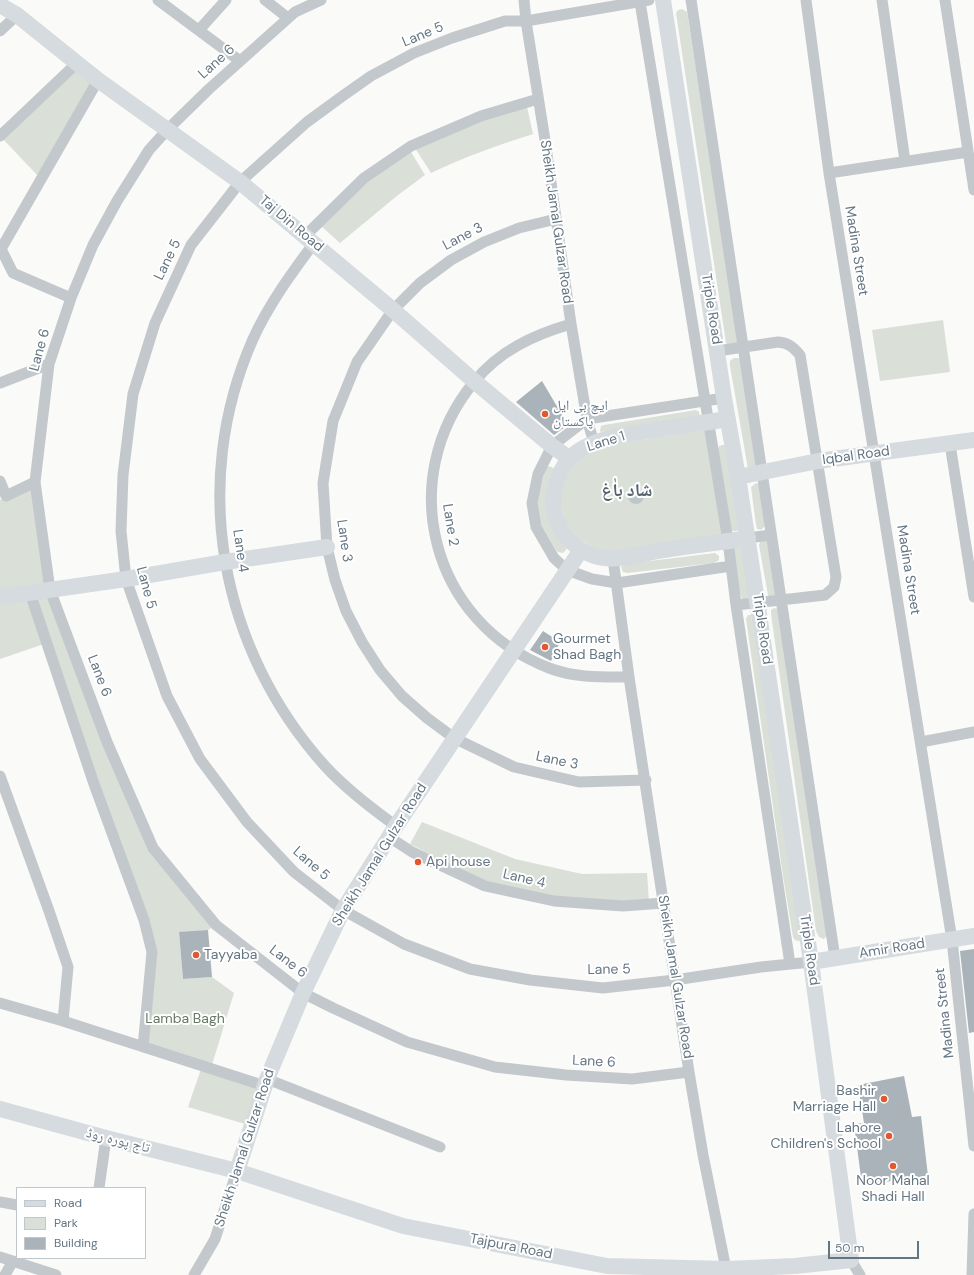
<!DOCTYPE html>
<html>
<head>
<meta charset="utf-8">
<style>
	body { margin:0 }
	#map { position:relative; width:974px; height:1275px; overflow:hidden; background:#fafaf8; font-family:"DM Sans",sans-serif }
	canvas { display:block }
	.legend { position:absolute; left:16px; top:1187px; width:130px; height:72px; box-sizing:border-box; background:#fff; border:1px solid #c1c8cd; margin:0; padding:5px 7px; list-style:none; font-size:12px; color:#657683 }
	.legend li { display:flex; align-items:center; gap:8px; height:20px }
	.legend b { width:20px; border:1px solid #c1c8cd }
	.scale { position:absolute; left:828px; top:1241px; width:91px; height:18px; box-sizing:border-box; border:2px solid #657683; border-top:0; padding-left:5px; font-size:12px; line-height:14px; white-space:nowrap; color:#657683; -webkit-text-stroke:3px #fff; paint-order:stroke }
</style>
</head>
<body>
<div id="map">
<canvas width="974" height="1275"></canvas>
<ul class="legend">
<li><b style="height:5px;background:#d6dbdf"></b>Road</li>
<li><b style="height:11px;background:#dadfd7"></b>Park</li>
<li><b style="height:11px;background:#aab3b9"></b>Building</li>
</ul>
<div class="scale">50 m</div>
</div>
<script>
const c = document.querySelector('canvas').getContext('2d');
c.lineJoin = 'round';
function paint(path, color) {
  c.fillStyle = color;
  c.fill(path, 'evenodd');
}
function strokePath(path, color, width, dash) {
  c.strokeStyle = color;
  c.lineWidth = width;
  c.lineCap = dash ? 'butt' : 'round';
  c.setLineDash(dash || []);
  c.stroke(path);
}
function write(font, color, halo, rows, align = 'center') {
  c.font = font + ' "DM Sans","Noto Naskh Arabic",sans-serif';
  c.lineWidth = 4;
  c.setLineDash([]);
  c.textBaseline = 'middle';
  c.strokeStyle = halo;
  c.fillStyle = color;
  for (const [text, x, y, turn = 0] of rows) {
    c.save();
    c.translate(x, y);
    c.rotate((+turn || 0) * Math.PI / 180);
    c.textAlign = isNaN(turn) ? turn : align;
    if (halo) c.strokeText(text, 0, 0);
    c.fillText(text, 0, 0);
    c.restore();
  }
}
const green = new Path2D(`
	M682 9 687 12 739 344 728 345 726 343 676 13 678 10Z
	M77 63 98 80 41 179 0 136Z
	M527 107 533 134C498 145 464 157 431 173L415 148 476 122Z
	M411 152 425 175 398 195 340 243 321 226 368 180Z
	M943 320 950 372 880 381 872 330Z
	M734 358H739L740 360 758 468 748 469 730 366V361Z
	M696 410 699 412 700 416 601 432 600 431 601 426 604 425Z
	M706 430 724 537 622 551 606 552 594 548 578 538 566 523 561 505 560 491 566 473 591 448Z
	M722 445H725L739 528 737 531H731L717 451 719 446Z
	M547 466 552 467 554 469 567 548 565 551 563 553 558 552 556 550 540 523 537 502 545 469Z
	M35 482 50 590 153 848 216 925 208 930 179 933 183 979 212 977 234 993 211 1068 258 1084 245 1124 188 1107 202 1066 143 1047 152 952 47 643 0 659V500Z
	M756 483 759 484 765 526 761 530 757 529 756 525 751 487Z
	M767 540 776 594 774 596 770 597 768 595 759 545 760 542Z
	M740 547 743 549 749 600H743L741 597 739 590 734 548Z
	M715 553 719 556V560L714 563 627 573 623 572 621 567 625 564Z
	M774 608 778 609 827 935 824 939 819 937 816 931 771 614V610Z
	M748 615H751L802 940 798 941 795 940 793 937 783 876 746 619Z
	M422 822 515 859 582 874 647 873 649 902 568 899 488 884 410 844Z`);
const water = new Path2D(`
	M628 496a8 8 0 1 1 16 0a8 8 0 1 1-16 0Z`);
const building = new Path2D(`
	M542 381 568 425 554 435 516 402Z
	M543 631 560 642 551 661 530 650Z
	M208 930 212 977 183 979 179 932Z
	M974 949V1032L969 1033 960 951Z
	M904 1076 912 1117 921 1116 928 1176 862 1185 854 1124 864 1123 858 1085Z`);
const street = new Path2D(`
	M158 0 240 61
	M265 0 288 18
	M321 0 295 12 209 89 167 130 149 150 117 201 93 245 71 298 49 364 35 482 50 590 107 742 153 848 216 925 303 993 333 1008 407 1042 495 1067 566 1075 632 1079 689 1072
	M524 0 526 21 545 140 571 324 587 419 594 443
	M649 0 526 21H505L452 38 414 53 371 76 344 95 307 122 240 182 191 245 155 323 133 394 123 475 121 531 126 579 167 696 200 759 247 822 294 872 343 910 404 944 470 969 530 980 603 988 675 980 761 967 811 962
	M691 0 835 958
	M806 0 829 173 952 940 974 1146
	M882 0 905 161
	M945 0 974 190
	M640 2 728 541 736 605 790 964
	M199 30 226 0
	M0 31 17 15
	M0 136 77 63
	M829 173 968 152
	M556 219 519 228 484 242 451 260 420 283 393 310 357 362 333 421 323 483 327 547 335 580 346 611 362 642 380 670 402 696 427 718 454 738 514 767 579 782 646 780
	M305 236 364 178 411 146 481 116 538 99
	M314 243C291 274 269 304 253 339 189 484 220 649 325 766 346 789 371 808 396 826
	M0 247 13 273 71 298
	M1 249 98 80
	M571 324C533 335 499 351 474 382 394 479 431 623 549 668 575 678 602 677 629 677
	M717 351 778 342C789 343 793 347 800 355L836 577 834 587 825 595 736 605
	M0 383 49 364
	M724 398 587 419 552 446 538 474 532 503 536 527 554 558 567 570 592 579 617 583 731 566
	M950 444 974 597
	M0 481 6 496 35 482
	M748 538 771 535
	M613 559 629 677 689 1072 703 1155 727 1274
	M30 593 94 784 144 920 152 952 143 1047
	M921 742 974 732
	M0 776 49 911 68 967 63 1021
	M389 837 412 852 485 886 554 901 623 906 664 903
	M0 1003 63 1021 265 1086
	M267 1079 440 1147
	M99 1188 106 1138
	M0 1202 17 1205
	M0 1257 56 1275
	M851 1260 860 1275
	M5 1275 13 1261
	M194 1275 215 1239 237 1171
	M972 1275 974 1214`);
const secondary = new Path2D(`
	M0 5 17 15 98 80 240 182 393 310 474 381 552 446 569 458
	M728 419C704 423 679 426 655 430 631 434 597 437 577 452 560 464 549 493 555 514 560 533 575 550 595 556 617 563 642 553 664 550 692 545 720 543 748 538
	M738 477 818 461 974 440
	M0 597 126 579 225 562 327 547
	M811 962 974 936
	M0 1109 106 1138 237 1171 403 1226 607 1266 726 1269 795 1266 851 1260 811 962 757 601 738 477 724 398 663 0
	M237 1171 267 1079 303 993 343 910 396 826 581 550`);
const markers = [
	[545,414,4,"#e4572e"],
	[545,647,4,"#e4572e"],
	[418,862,4,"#e4572e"],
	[196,955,4,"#e4572e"],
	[884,1099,4,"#e4572e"],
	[889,1136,4,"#e4572e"],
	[893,1166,4,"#e4572e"]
];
const streetNames = [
	["Lane 5",423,35,-23],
	["Lane 6",217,62,-42],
	["Sheikh Jamal Gulzar Road",556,222,82],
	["Taj Din Road",291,224,40],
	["Lane 3",463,237,-28],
	["Madina Street",856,251,81],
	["Lane 5",168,260,-64],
	["Triple Road",711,309,81],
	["Lane 6",40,350,-75],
	["Lane 1",606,442,-17],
	["Iqbal Road",856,456,-8],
	["Lane 2",450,525,81],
	["Lane 3",344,541,82],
	["Lane 4",240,551,82],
	["Madina Street",908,570,81],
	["Lane 5",146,588,75],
	["Triple Road",762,629,82],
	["Lane 6",99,676,69],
	["Lane 3",557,761,12],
	["Sheikh Jamal Gulzar Road",380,855,-58],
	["Lane 5",311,864,41],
	["Lane 4",524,879,13],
	["Amir Road",892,949,-9],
	["Triple Road",809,950,82],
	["Lane 6",288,962,38],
	["Lane 5",609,970,-1],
	["Sheikh Jamal Gulzar Road",675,977,81],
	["Madina Street",945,1013,-96],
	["Lane 6",594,1062,3],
	["تاج پورہ روڈ",118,1141,14],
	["Sheikh Jamal Gulzar Road",245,1148,-72],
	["Tajpura Road",511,1247,11]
];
const poiNames = [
	["ایچ بی ایل",553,406],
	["پاکستان",553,422],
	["Gourmet",553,639],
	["Shad Bagh",553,655],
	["Api house",426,862],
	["Tayyaba",204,955],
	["Bashir",876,1091,"right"],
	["Marriage Hall",876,1107,"right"],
	["Lahore",881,1128,"right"],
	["Children's School",881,1144,"right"],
	["Noor Mahal",893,1181,"center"],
	["Shadi Hall",893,1197,"center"]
];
const parkNames = [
	["Lamba Bagh",185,1019]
];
const districtNames = [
	["شاد باٰغ",627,491]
];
paint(green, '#dadfd7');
paint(water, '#bbc7cb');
paint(building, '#aab3b9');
strokePath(street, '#c3c8cc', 11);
strokePath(secondary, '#d6dbdf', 16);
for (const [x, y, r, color] of markers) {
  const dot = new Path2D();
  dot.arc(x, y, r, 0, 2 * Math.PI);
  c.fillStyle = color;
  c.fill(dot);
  strokePath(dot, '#fff', 1.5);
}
write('14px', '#657683', '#fff', streetNames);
write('14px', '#657683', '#fff', poiNames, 'left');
write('14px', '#687a64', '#fff', parkNames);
write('bold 18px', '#57646e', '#fff', districtNames);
</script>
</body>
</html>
